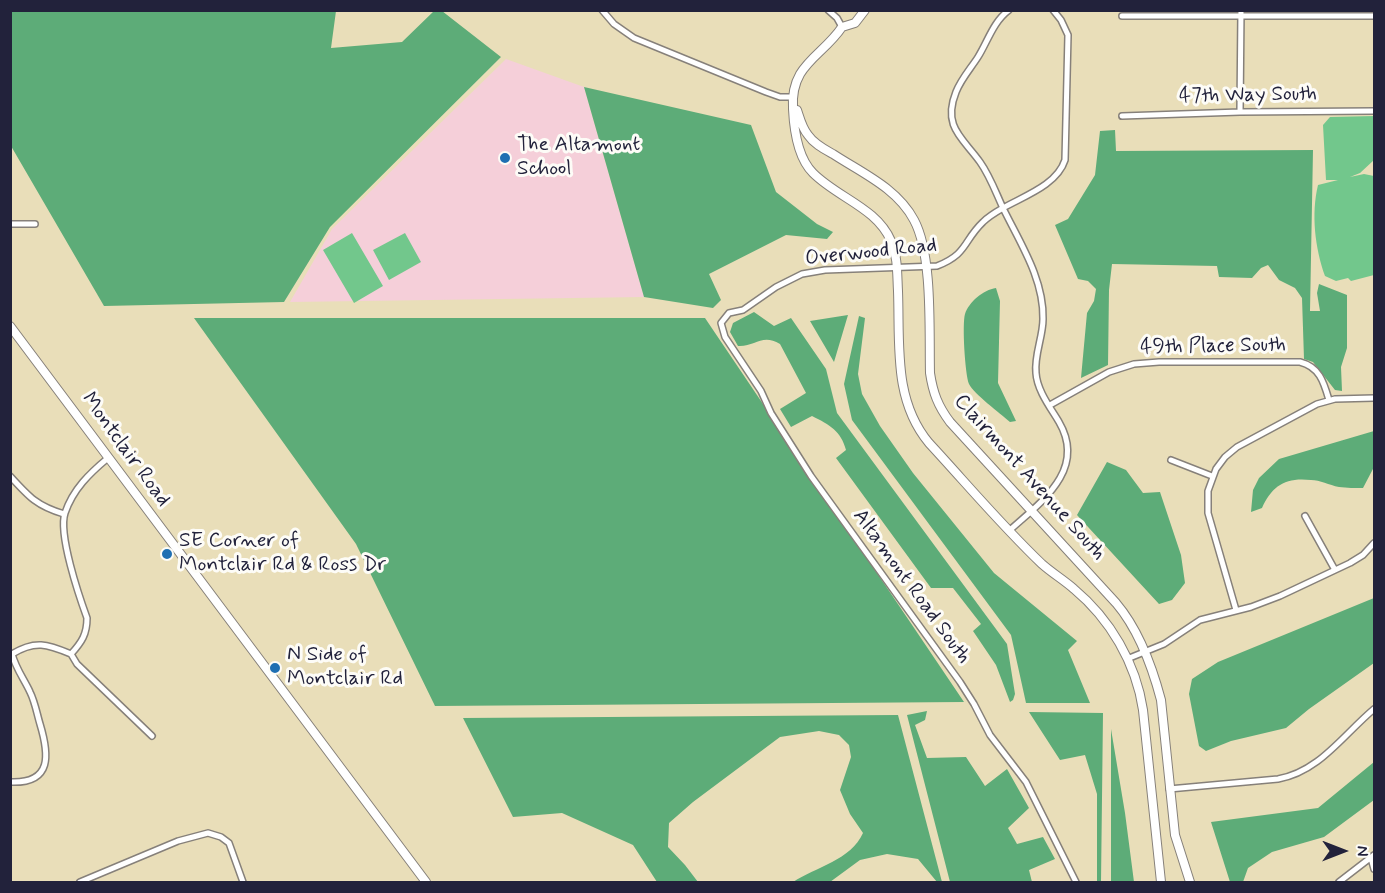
<!DOCTYPE html>
<html>
<head>
<meta charset="utf-8">
<style>
	body { margin:0 }
	#map { position:relative; width:1385px; height:893px; overflow:hidden; background:#e9deb9; font-family:Mynerve,sans-serif }
	canvas { display:block }
	.frame { position:absolute; inset:0; border:12px solid #22223b; pointer-events:none }
	.north { position:absolute; left:1313px; top:821px; width:60px; height:60px; -webkit-text-stroke:4px #fdfcf7; paint-order:stroke; rotate:90deg; font-size:16px; font-weight:700; line-height:24px; text-align:center; color:#22223b }
	.north::after { content:''; display:block; margin:auto; width:21px; height:27px; background:#22223b; clip-path:polygon(50% 0,100% 100%,50% 72%,0 100%) }
</style>
</head>
<body>
<div id="map">
<canvas width="1385" height="893"></canvas>
<div class="frame"></div>
<div class="north">N</div>
</div>
<script>
const c = document.querySelector('canvas').getContext('2d');
c.lineJoin = 'round';
function paint(path, color) {
  c.fillStyle = color;
  c.fill(path, 'evenodd');
}
function strokePath(path, color, width, dash) {
  c.strokeStyle = color;
  c.lineWidth = width;
  c.lineCap = dash ? 'butt' : 'round';
  c.setLineDash(dash || []);
  c.stroke(path);
}
function write(font, color, halo, rows, align = 'center') {
  c.font = font + ' Mynerve,sans-serif';
  c.lineWidth = 6;
  c.setLineDash([]);
  c.textBaseline = 'middle';
  c.strokeStyle = halo;
  c.fillStyle = color;
  for (const [text, x, y, turn = 0] of rows) {
    c.save();
    c.translate(x, y);
    c.rotate((+turn || 0) * Math.PI / 180);
    c.textAlign = isNaN(turn) ? turn : align;
    if (halo) c.strokeText(text, 0, 0);
    c.fillText(text, 0, 0);
    c.restore();
  }
}
const built = new Path2D(`
	M506 59 584 87 644 297 290 302 332 229Z`);
const green = new Path2D(`
	M1374 116V160L1360 173 1350 177 1364 174 1374 176V275L1351 281 1348 278 1336 281 1325 276C1315 248 1311 214 1318 185L1338 180H1326L1323 125 1330 117Z
	M352 233 383 286 354 303 323 250Z
	M405 233 421 262 389 280 373 250Z`);
const forest = new Path2D(`
	M10 11H336L331 48 402 42 434 11H442L501 57 330 227 284 302 104 306 11 146Z
	M584 87 751 125 776 192 817 224 833 232 827 239 786 235 709 274 721 300 713 308 644 297Z
	M1115 130 1116 151 1313 150 1310 311H1320L1317 293 1319 284 1347 295V348L1341 367 1342 391 1335 390 1313 362 1304 359 1302 298 1295 288 1279 280 1268 265 1261 268 1252 278 1219 277 1217 266 1112 264 1109 290 1108 365 1081 378 1087 313 1094 301 1096 289 1088 281 1078 279 1055 225 1068 219 1095 175 1100 131Z
	M996 288 1000 301 998 383 1016 421 1010 422C1000 413 974 394 969 384 965 374 962 324 965 314 969 302 983 290 996 288Z
	M754 312 774 326 791 318 826 369 837 413 1007 644 1015 694 1013 700 1010 702 996 665 973 631 981 624 953 588H931L836 458 846 450C841 431 830 425 812 416L791 427 780 409 806 393 780 344C762 333 755 347 738 346L730 332 733 323Z
	M848 315 834 362 810 321Z
	M859 316 865 318 858 374 862 394 880 426 913 473 994 573 1077 641 1068 650 1090 703H1026L1011 635 852 420 844 384Z
	M194 318H705L964 702 435 706 356 544Z
	M1374 431V467L1363 488C1355 488 1347 488 1339 487 1329 485 1320 480 1311 480 1285 477 1272 486 1262 508L1251 512 1253 490 1259 478 1279 459Z
	M1107 462 1126 470 1143 493 1160 492 1181 555 1185 583 1172 600 1159 604 1077 515Z
	M1374 598V663L1309 709 1286 728 1231 741 1206 751 1199 746 1189 694 1192 679 1218 662Z
	M927 711 925 720 915 725 927 758 966 757 985 786 1007 769 1029 808 1008 828 1017 844 1043 837 1055 859 1029 870 1032 882H950L907 715Z
	M1029 712 1103 713 1101 882H1097V794L1085 755 1060 760Z
	M898 715 942 882H937L918 859 887 854 860 860 830 882H793C816 867 851 860 863 833L850 814 840 790 851 757 849 745 839 735 819 731 780 737 693 802 669 823 668 847 685 865 698 882H657L633 845 562 813 513 817 463 718Z
	M1111 729 1125 813 1134 882H1111Z
	M1374 762V800L1324 837 1272 852 1248 868 1243 882H1230L1211 822 1318 808Z`);
const street = new Path2D(`
	M602 10 614 24 634 38 766 92 780 97H793
	M828 10 837 18 842 27
	M1009 10C993 22 988 41 978 57 971 68 961 79 956 92 942 127 963 138 980 162 990 176 996 193 1003 208 1024 196 1057 185 1065 160L1068 35 1061 20 1053 10
	M1122 16H1374
	M1240 112 1241 10
	M1122 116 1240 112 1374 111
	M10 224H35
	M1050 405 1109 372 1134 364 1159 362H1300C1320 367 1324 383 1329 400
	M1171 460 1212 476
	M10 476C29 497 37 506 64 514
	M1305 516 1335 570
	M1010 530C1041 502 1087 470 1059 422 1050 407 1037 390 1036 373 1034 355 1043 337 1043 319 1044 279 1020 243 1003 208 996 212 989 216 983 222 963 241 968 254 937 266L825 270 802 274 776 287 743 310 729 313 721 323 725 337 761 391 771 413 811 476 960 682 974 704 990 735 1026 782 1076 882
	M1236 610 1208 513V491L1216 469 1225 457 1237 447 1317 404 1335 399 1374 398
	M12 654C35 640 47 644 71 654L77 664 152 736
	M71 654C82 642 87 634 87 618 79 596 58 534 65 513 73 489 90 473 108 458
	M1127 659 1164 644 1200 620 1251 607 1280 596 1350 563 1363 555 1374 543
	M10 782C53 784 49 754 40 724 37 714 35 702 30 692 24 679 16 669 12 654
	M1169 789 1278 779C1319 772 1343 735 1374 709
	M1371 858 1374 869
	M80 882 178 841 208 833 221 837 229 843 243 882
	M1339 882 1374 855`);
const secondary = new Path2D(`
	M865 10 855 23 842 27C822 57 790 64 793 109 794 130 798 158 813 173 838 198 877 208 891 241 898 257 897 274 898 291 900 344 893 400 929 443 966 483 1002 526 1042 564 1052 573 1064 580 1074 589 1110 619 1136 663 1143 710L1161 882
	M797 110C800 119 802 128 808 135 814 144 824 149 833 154 862 173 897 188 914 220 933 255 929 332 930 373 933 393 938 406 950 422L1116 603C1139 630 1152 666 1161 700L1175 835 1190 882
	M10 326 426 882`);
const markers = [
	[505,158,6,"#1f6fb2"],
	[167,554,6,"#1f6fb2"],
	[275,668,6,"#1f6fb2"]
];
const streetNames = [
	["47th Way South",1248,96,-1],
	["Overwood Road",871,253,-6],
	["49th Place South",1213,347,-1],
	["Montclair Road",125,450,54],
	["Clairmont Avenue South",1029,478,48],
	["Altamont Road South",911,587,54]
];
const poiNames = [
	["The Altamont",517,146],
	["School",517,170],
	["SE Corner of",179,542],
	["Montclair Rd & Ross Dr",179,566],
	["N Side of",287,656],
	["Montclair Rd",287,680]
];
paint(built, '#f5cfd9');
paint(green, '#72c78c');
paint(forest, '#5dac78');
strokePath(street, '#86807a', 8);
strokePath(secondary, '#86807a', 10);
strokePath(street, '#fff', 5);
strokePath(secondary, '#fff', 8);
for (const [x, y, r, color] of markers) {
  const dot = new Path2D();
  dot.arc(x, y, r, 0, 2 * Math.PI);
  c.fillStyle = color;
  c.fill(dot);
  strokePath(dot, '#fdfcf7', 2);
}
write('21px', '#22223b', '#fdfcf7', streetNames);
write('21px', '#22223b', '#fdfcf7', poiNames, 'left');
</script>
</body>
</html>
